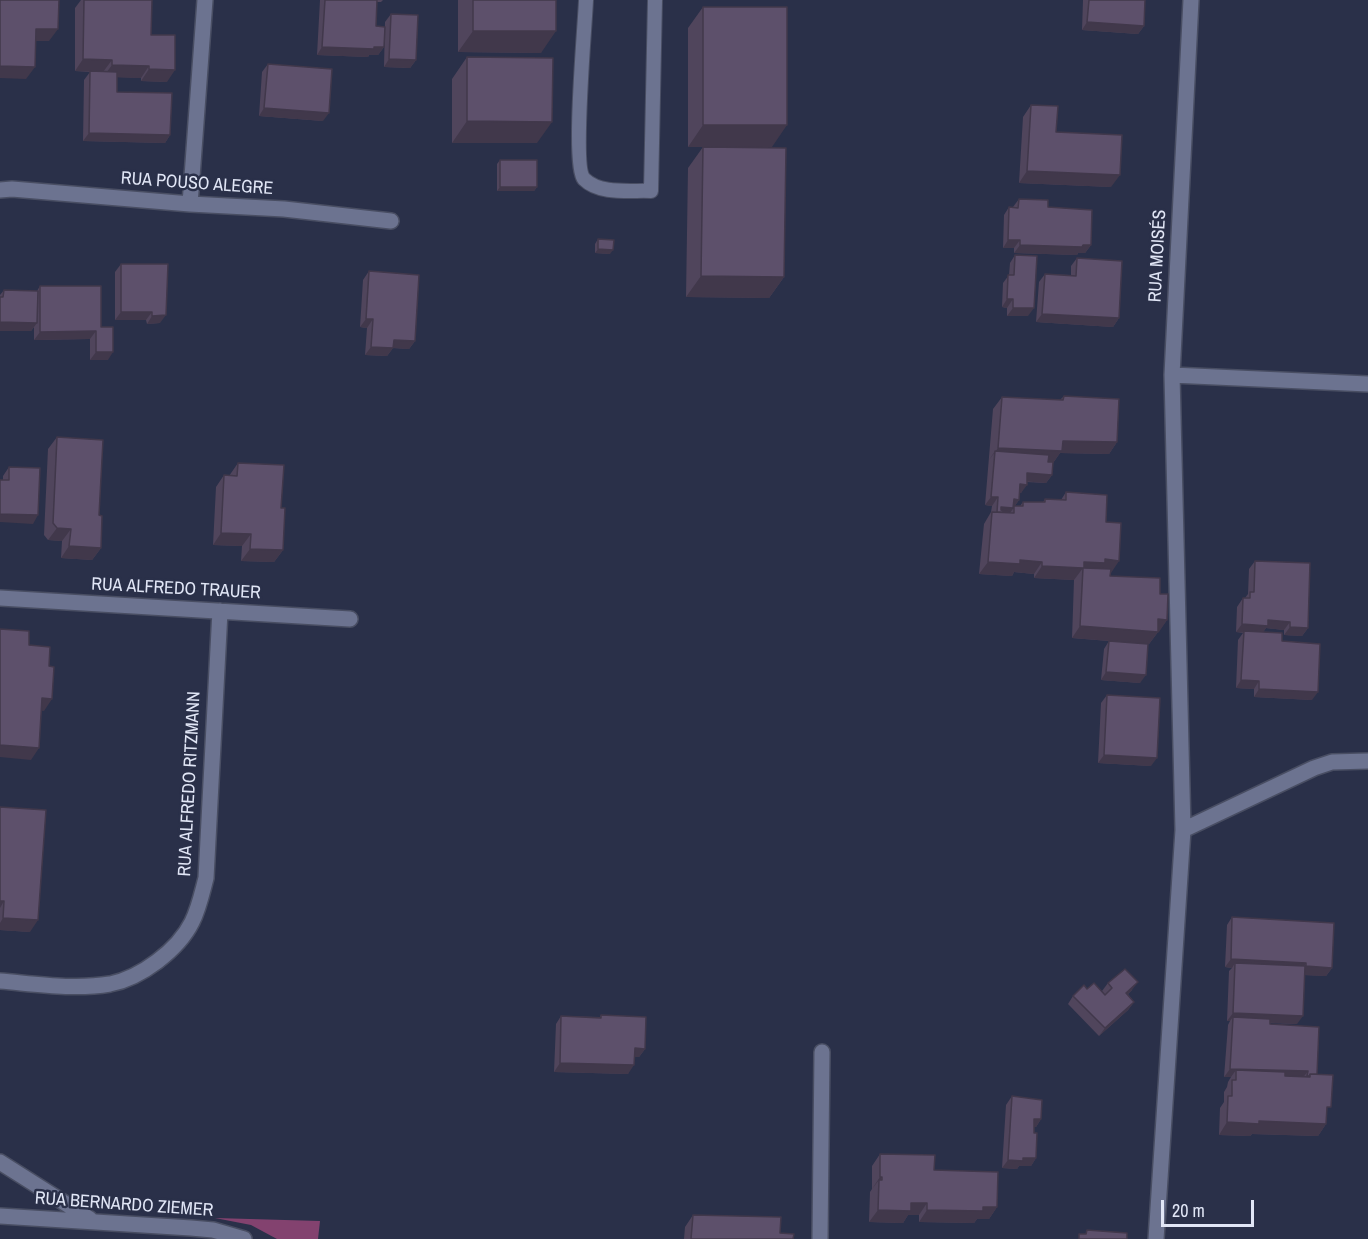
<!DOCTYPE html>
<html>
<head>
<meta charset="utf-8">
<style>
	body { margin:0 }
	#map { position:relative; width:1368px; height:1239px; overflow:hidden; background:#2a3049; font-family:"Archivo Narrow",sans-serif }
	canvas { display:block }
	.scale { position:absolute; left:1161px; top:1200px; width:93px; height:27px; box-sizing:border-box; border:3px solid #e1e6f6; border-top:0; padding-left:8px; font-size:18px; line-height:21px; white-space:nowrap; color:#e1e6f6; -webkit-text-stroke:4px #2a3049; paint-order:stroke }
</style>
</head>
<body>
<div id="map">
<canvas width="1368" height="1239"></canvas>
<div class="scale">20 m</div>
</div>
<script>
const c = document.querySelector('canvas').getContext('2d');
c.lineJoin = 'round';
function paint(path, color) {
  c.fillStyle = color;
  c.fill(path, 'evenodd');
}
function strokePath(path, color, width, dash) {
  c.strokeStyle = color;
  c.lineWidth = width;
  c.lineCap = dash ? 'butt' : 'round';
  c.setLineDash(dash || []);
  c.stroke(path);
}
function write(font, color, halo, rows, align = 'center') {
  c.font = font + ' "Archivo Narrow",sans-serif';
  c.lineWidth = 5;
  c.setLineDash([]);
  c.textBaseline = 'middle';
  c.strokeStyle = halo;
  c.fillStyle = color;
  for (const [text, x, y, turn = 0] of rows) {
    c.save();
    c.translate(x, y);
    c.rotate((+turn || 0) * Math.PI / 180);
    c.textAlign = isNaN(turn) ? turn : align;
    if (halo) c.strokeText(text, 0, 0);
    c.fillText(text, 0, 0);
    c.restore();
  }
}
const green = new Path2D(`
	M215 1218 320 1221 318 1239H277L251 1225Z`);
const lane = new Path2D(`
	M586 0C585 26 572 166 584 179 600 195 631 190 651 191L655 0`);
const street = new Path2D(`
	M0 190 12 189 190 204 284 209 391 221
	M190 204 205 0
	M1172 375 1368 384
	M0 598 350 619
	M1183 830 1314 768 1332 762 1368 761
	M0 981C36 984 74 990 110 984 141 978 178 950 192 922 199 908 202 893 206 878L220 611
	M0 1162 90 1219
	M0 1216 191 1228 213 1230 244 1239
	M820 1239 822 1052
	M1156 1239 1183 830 1172 375 1191 0`);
const wall = new Path2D(`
	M81 0H152L151 35 167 82 141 81V78L117 77V92L170 135 165 143 83 141 84 80 90 72 75 71V8Z
	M320 0H383L381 2H377L376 26 384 47 378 55H369L368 57 317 55Z
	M458 0H556L541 53 458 52Z
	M1083 0H1145L1144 26 1138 34 1082 30Z
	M703 7 772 147H688V28Z
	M391 14 416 60 410 68 384 67 385 22Z
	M467 57 537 143H452V79Z
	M268 64 323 121 259 116 262 72Z
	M1031 105 1056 132 1111 187 1019 183 1023 117Z
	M703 147 784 277 769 298 686 297 688 168Z
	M500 160 537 187 534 191H497V164Z
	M1019 199 1048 207 1091 245 1085 253H1078L1077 255 1014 253V248H1003L1004 215 1009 207H1013Z
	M598 239 610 254 595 253V244Z
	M1015 255 1028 316H1007V308L1002 307 1003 283 1009 275 1010 263Z
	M1077 258 1119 318 1113 327 1036 322 1039 282 1045 274 1071 275V266Z
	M121 264 160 323 147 324 146 320H115V272Z
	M369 271 415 341 409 349 393 348 387 356 365 355 367 328 360 327 363 280Z
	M40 286 101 327 108 360H90V339L34 340V327L31 331H0V295L4 290 37 291Z
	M1064 396 1117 442 1109 454 1060 453 1053 463 1052 475 1046 483 1027 482 1021 493H1019V500L1014 507 1020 506 1023 502H1043L1045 499 1061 500 1066 492 1106 522 1110 576 1160 594 1167 620 1149 644H1148L1140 683 1101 680 1104 649 1109 641 1121 642 1072 638 1074 580 1034 578V574L1014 572 1012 576 979 574 984 524 991 512 992 506 985 505 993 409 1002 397 1060 400Z
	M57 437 99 515 101 548 92 560 61 558 62 541 48 540 44 535 48 449Z
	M238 463 281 508 283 550 274 562 241 561 242 546 213 545 216 487 224 475 229 476Z
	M9 467 33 524 3 480V476Z
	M1255 561 1308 628 1302 636 1284 635V630L1266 628 1263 632 1282 641 1312 700 1254 697V689L1236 688 1238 640 1243 633 1236 632 1237 607 1243 598H1245L1248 594 1249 569Z
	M1107 695 1151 766 1098 763 1101 703Z
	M0 807 30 932 0 930Z
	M1232 917 1332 968 1326 976 1305 975 1297 1024 1270 1023V1024L1317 1074 1327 1113 1326 1124 1318 1136 1252 1134 1250 1136 1219 1135 1220 1108 1224 1102V1092L1227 1087 1228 1082 1231 1077H1224L1228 1025 1230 1021H1227L1229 971 1232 968 1225 967 1227 925Z
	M1108 983 1132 990 1128 994 1134 1002 1128 1010 1099 1036 1068 1004 1073 996 1087 989 1105 995 1102 991Z
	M601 1015 645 1049 639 1057H634L628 1074 554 1072 556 1024 561 1016 600 1017Z
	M1012 1096 1041 1119 1036 1127H1034V1133L1036 1158 1031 1166H1019L1017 1169 1002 1168 1006 1105Z
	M880 1154 934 1170 997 1207 989 1219H977L974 1223 919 1222V1215H908L903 1223 869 1222 870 1192 872 1189V1166Z
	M693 1215 780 1233 793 1239H684L685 1227Z`);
const shadedWall = new Path2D(`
	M1087 22 1144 26 1138 34 1082 30Z
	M36 29H58L49 41H28Z
	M473 31H556L541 53 458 52Z
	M322 47H384L378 55H369L368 57 317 55Z
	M83 59 112 60 103 72 75 71Z
	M389 59 416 60 410 68 384 67Z
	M112 65 149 66 141 78 103 77Z
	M0 66 35 67 26 79 0 78Z
	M149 69 175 70 167 82 141 81Z
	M264 108 329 113 323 121 259 116Z
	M467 121 552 122 537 143H452Z
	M703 125H787L772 147H688Z
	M89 133 170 135 165 143 83 141Z
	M1027 171 1120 175 1111 187 1019 183Z
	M500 187H537L534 191H497Z
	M1008 240H1020L1014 248H1003Z
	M1020 245H1091L1085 253H1078L1077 255 1014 253Z
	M598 249 613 250 610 254 595 253Z
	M701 276 784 277 769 298 686 297Z
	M1007 299H1013L1007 308 1002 307Z
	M1013 308H1034L1028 316H1007Z
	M121 312H152L146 320H115Z
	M1042 314 1119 318 1113 327 1036 322Z
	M166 315 160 323 147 324 152 316Z
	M366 319H373L367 328 360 327Z
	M0 322 37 323 31 331H0Z
	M96 331 90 339 34 340 40 332Z
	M394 340 415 341 409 349 393 348 387 356 365 355 371 347Z
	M96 352H113L108 360H90Z
	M1063 441 1117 442 1109 454 1060 453 1053 463 994 460 995 451 989 460 998 448Z
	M1027 473 1052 475 1046 483 1021 481Z
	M1020 484 1027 485 1021 493H1014Z
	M991 497H998L992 506 985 505Z
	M1014 499 1019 500 1008 516 996 515 1001 507Z
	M0 514 38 515 33 524 0 522Z
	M57 528 71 529 62 541 48 540Z
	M221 533 251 534 242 546 213 545Z
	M69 546 101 548 92 560 61 558Z
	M250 549 283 550 274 562 241 561Z
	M1105 559 1119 561 1111 573 1083 568 1074 580 1034 578 1042 566Z
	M1020 560 1042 562 1034 574 1014 572 1012 576 979 574 988 562Z
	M1158 619 1167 620 1159 632 1150 631Z
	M1268 620 1290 622 1284 630 1266 628 1262 634 1236 632 1242 624Z
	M1080 626 1158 632 1149 644 1072 638Z
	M1290 627 1308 628 1302 636 1284 635Z
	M1106 672 1146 675 1140 683 1101 680Z
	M1241 680 1259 681 1254 689 1236 688Z
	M1259 689 1318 692 1312 700 1254 697Z
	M42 698 52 699 44 711 34 710Z
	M0 745 39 748 31 760 0 757Z
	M1104 755 1157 758 1151 766 1098 763Z
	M0 901H4L0 908Z
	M3 918 38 920 30 932 0 930V923Z
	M1231 959 1306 963 1301 971 1235 963 1232 968 1225 967Z
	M1306 966 1332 968 1326 976 1300 975Z
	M1138 982 1132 990 1121 1001 1126 993Z
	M1134 1002 1128 1010 1099 1036 1105 1028Z
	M1233 1013 1303 1016 1297 1024 1233 1021V1017L1230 1021H1227Z
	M635 1048 645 1049 639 1057H629Z
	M560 1063 634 1065 628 1074 554 1072Z
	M1230 1069 1308 1071 1302 1079 1236 1070 1231 1077H1224Z
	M1034 1119H1041L1036 1127H1029Z
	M1259 1121 1326 1124 1318 1136 1252 1134 1250 1136 1219 1135 1227 1122Z
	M1023 1158H1036L1031 1166H1019L1017 1169 1002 1168 1008 1160Z
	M880 1177H882L879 1183V1180L872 1189Z
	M911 1203H927L919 1215H908L903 1223 869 1222 878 1210Z
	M983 1207H997L989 1219H977L974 1223 919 1222 927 1210Z`);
const building = new Path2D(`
	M0 0H59L58 29H36L35 67 0 66Z
	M84 0H152L151 35H175V70L149 69V66L112 65V60L83 59Z
	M325 0H377L376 26 385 27 384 47H374V49L322 47Z
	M473 0H556V31H473Z
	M1089 0H1145L1144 26 1087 22Z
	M703 7H787V125H703Z
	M391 14 418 15 416 60 389 59Z
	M467 57 553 58 552 122 467 121Z
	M268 64 332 69 329 113 264 108Z
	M90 71 117 72V92L172 93 170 135 89 133Z
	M1031 105 1058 106 1056 132 1122 135 1120 175 1027 171Z
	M703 147 786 148 784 277 701 276Z
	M500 160H537V187H500Z
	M1019 199 1048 200V207L1092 210 1091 245H1083L1082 247 1020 245V240H1008L1009 207 1018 208Z
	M598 239 614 240 613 250 598 249Z
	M1015 255 1037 256 1034 308H1013V299H1007L1008 275H1014Z
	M1077 258 1122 261 1119 318 1042 314 1045 274 1076 276Z
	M121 264H168L166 315 152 316V312H121Z
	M369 271 419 275 415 341 394 340 393 348 371 347 373 319H366Z
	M40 286H101V327H113V352H96V331L40 332Z
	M4 290 38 291 37 323 0 322V297H3Z
	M1064 396 1119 399 1117 442 1063 441 1062 451 998 448 1002 397 1063 400Z
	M57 437 103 440 99 515 102 516 101 548 69 546 71 529 57 528 53 523Z
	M995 451 1049 455 1048 462H1053L1052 475 1027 473V485L1020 484 1019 500 1014 499 1013 508 1001 507V510L1009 512H997L998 497H991Z
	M238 463 284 465 281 508H285L283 550 250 549 251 534 221 533 224 475 237 476Z
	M9 467 40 468 38 515 0 514V480H9Z
	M1066 492 1107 495 1106 522 1121 523 1119 561 1105 559V563L1084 562V568L1111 569 1110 576 1160 578V594H1168L1167 620 1158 619V632L1080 626 1083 568 1042 566V562L1020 560V564L988 562 992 512 1014 513V506H1023V502H1045V499L1066 500Z
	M1255 561 1310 563 1308 628 1290 627V622L1268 620V626L1242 624 1243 598H1250V592H1254Z
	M0 629 29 631V645L50 647 49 666 54 667 52 699 42 698 39 748 0 745Z
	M1244 631 1282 633V641L1320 644 1318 692 1259 689V681L1241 680Z
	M1109 641 1148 644 1146 675 1106 672Z
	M1107 695 1160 698 1157 758 1104 755Z
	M0 807 46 810 38 920 3 918 4 901H0Z
	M1232 917 1334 923 1332 968 1306 966V963L1231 959Z
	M1235 963 1305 966 1303 1016 1233 1013Z
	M1125 969 1138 982 1126 993 1134 1002 1105 1028 1073 996 1084 985 1087 989 1094 983 1105 995 1112 988 1108 983Z
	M601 1015 646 1017 645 1049 635 1048 634 1065 560 1063 561 1016 601 1018Z
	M1233 1017 1270 1019V1024L1319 1027 1317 1074H1310L1309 1076H1307L1308 1071 1230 1069Z
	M1236 1070 1285 1072V1076L1310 1077V1074L1333 1075 1331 1107H1327L1326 1124 1259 1121V1124L1227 1122 1228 1096H1232V1080H1236Z
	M1012 1096 1042 1100 1041 1119H1034V1133H1037L1036 1158H1023V1161L1008 1160Z
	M880 1154 935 1155 934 1170 998 1172 997 1207H983V1211L927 1210V1203H911V1211L878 1210 879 1180H882V1177H880Z
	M693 1215 781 1217 780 1233 794 1234 793 1239H691Z
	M1087 1230 1127 1233V1239H1079V1234H1086Z`);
const streetNames = [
	["RUA POUSO ALEGRE",197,184,4],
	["RUA MOISÉS",1158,256,-87],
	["RUA ALFREDO TRAUER",176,589,3],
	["RUA ALFREDO RITZMANN",190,784,-87],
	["RUA BERNARDO ZIEMER",124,1205,4]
];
paint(green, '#83426f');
strokePath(lane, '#494e63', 16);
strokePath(street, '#494e63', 18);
strokePath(lane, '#6c7390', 14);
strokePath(street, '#6c7390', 15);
paint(wall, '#50455c');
paint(shadedWall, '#41384b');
paint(building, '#5d506b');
strokePath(building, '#41384b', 1.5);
write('18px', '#e1e6f6', '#2a3049', streetNames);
</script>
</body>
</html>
